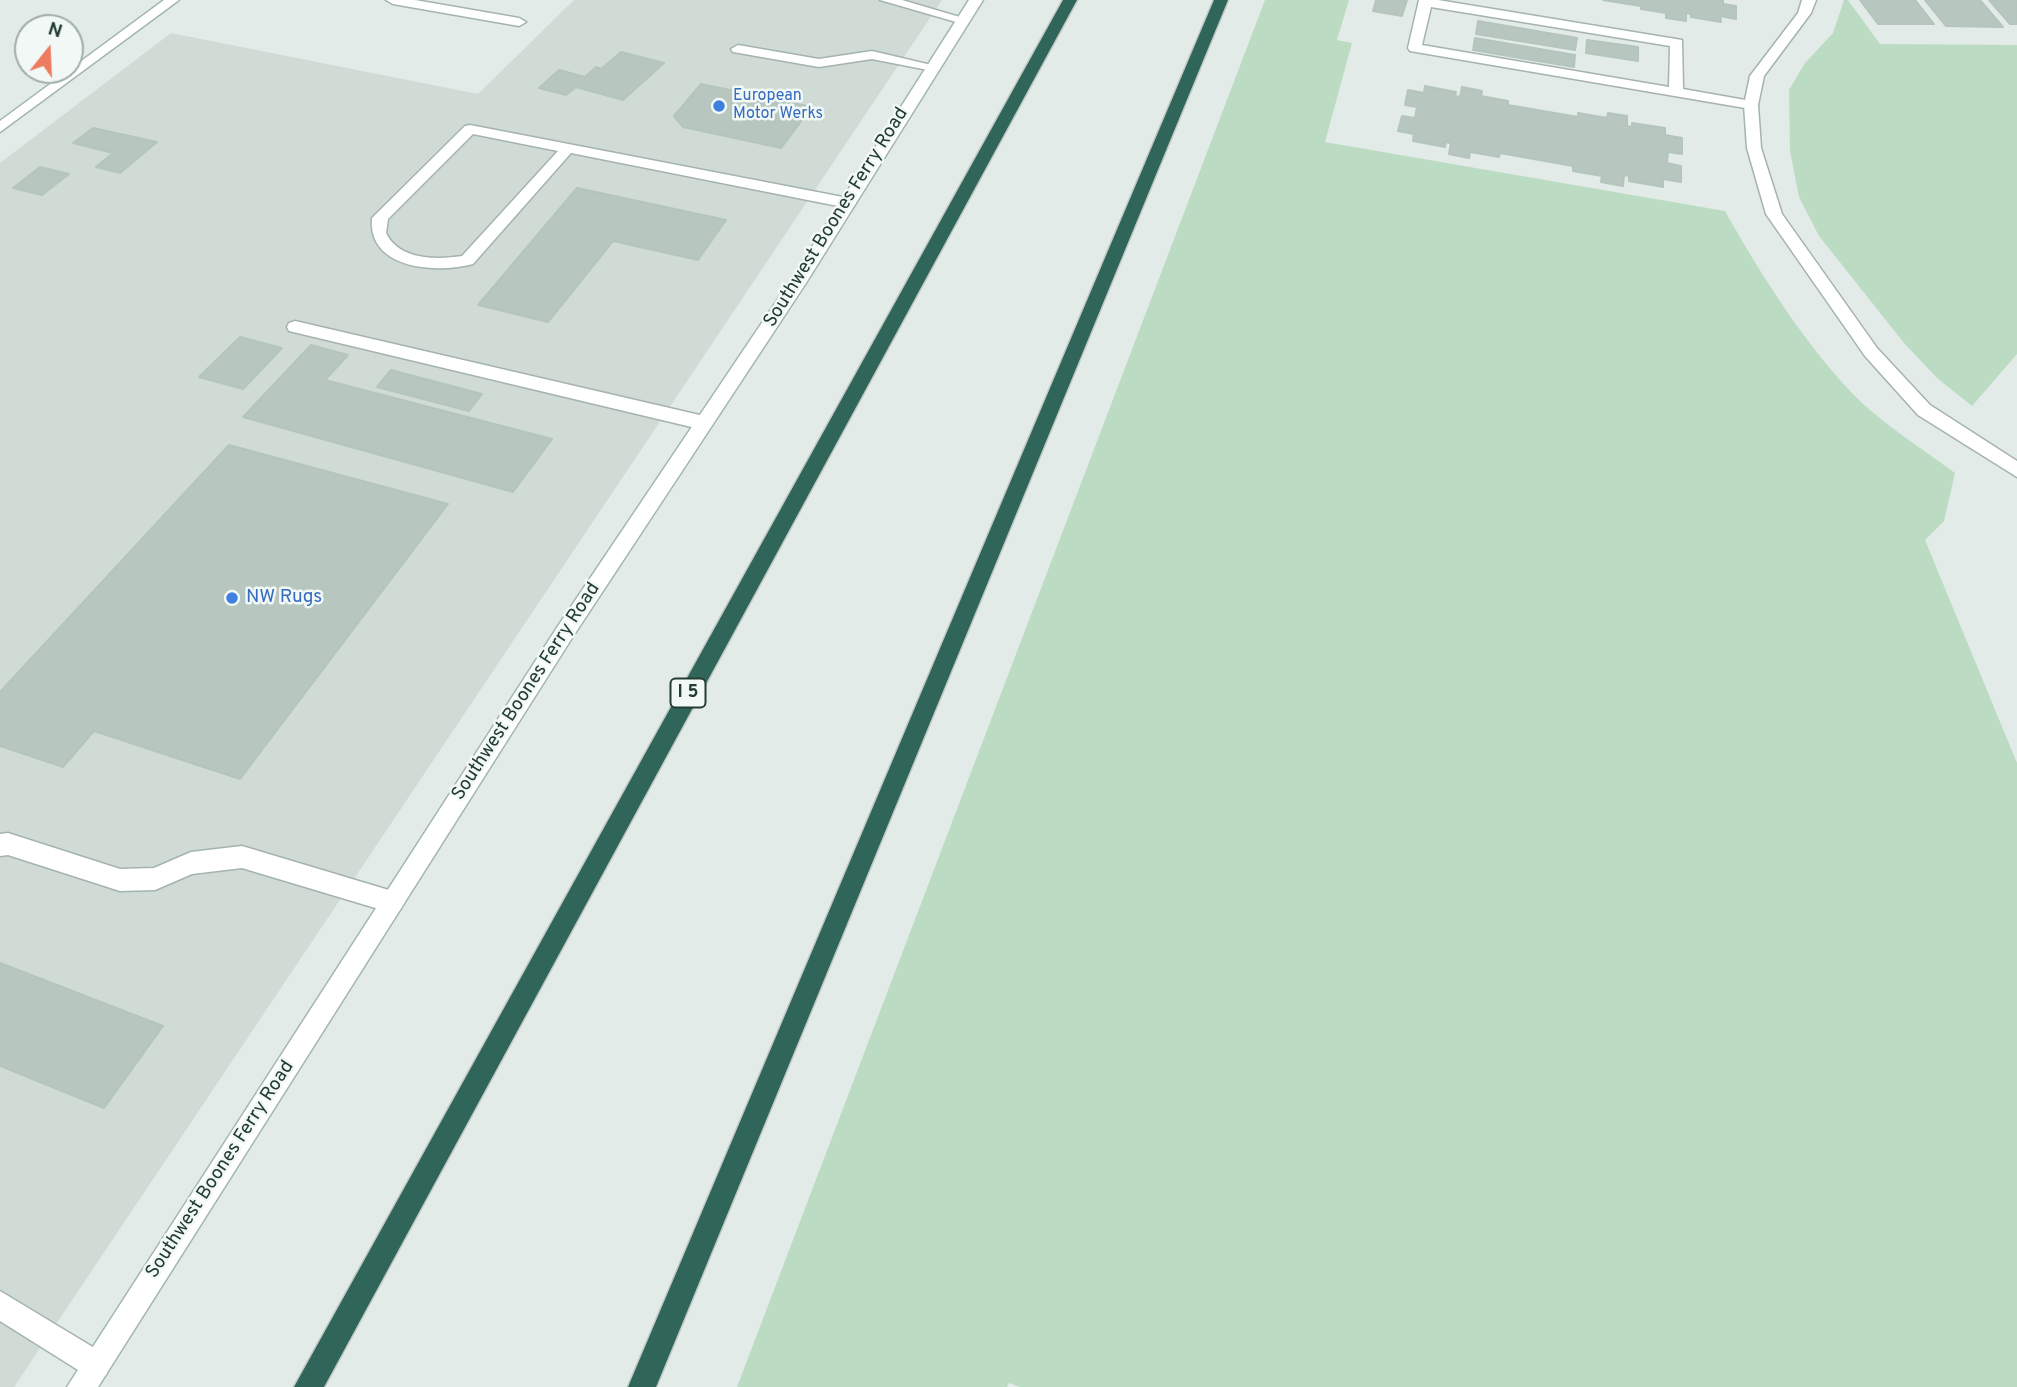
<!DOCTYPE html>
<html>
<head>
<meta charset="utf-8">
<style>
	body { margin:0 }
	#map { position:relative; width:2017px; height:1387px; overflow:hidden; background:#e2ebe7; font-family:Overpass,sans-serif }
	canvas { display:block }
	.north { position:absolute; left:14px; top:14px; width:70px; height:70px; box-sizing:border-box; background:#f2f8f5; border:2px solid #9fada8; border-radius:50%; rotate:18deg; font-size:19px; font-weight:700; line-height:28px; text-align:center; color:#233c34 }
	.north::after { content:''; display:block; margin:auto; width:24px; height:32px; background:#ec7b5f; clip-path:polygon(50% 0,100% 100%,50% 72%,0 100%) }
</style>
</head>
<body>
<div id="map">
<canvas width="2017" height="1387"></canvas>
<div class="north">N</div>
</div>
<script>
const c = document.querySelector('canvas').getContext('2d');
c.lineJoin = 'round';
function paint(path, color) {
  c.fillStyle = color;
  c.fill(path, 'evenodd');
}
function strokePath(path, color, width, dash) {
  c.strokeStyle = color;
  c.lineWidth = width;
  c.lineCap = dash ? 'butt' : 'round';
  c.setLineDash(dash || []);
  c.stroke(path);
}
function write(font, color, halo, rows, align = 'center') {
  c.font = font + ' Overpass,sans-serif';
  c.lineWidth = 5;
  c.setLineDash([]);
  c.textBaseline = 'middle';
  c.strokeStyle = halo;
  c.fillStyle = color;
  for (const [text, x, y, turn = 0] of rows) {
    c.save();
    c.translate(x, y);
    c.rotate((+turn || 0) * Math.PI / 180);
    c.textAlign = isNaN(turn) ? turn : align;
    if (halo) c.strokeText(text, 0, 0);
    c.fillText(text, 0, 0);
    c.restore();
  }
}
const built = new Path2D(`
	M574 0H942L14 1387H0V163L171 33 478 94Z`);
const green = new Path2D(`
	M1265 0H1349L1337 40 1352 43 1325 142 1725 211C1761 275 1808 350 1861 402 1889 428 1924 450 1955 473L1944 521 1925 540 2017 763V1387H1020L1009 1383 1007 1387H737Z
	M1844 0H1848L1880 44 2017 45V354L1972 406 1937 378 1904 343 1819 236 1799 197 1790 151 1789 90 1805 63 1833 33Z`);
const building = new Path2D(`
	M1376 0H1407L1402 16 1373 11Z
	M1603 0H1723V4L1736 6V19L1720 16 1721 22 1691 17V14L1686 13V21L1666 18V13L1641 9V6Z
	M1860 0H1915L1934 24H1878Z
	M1925 0H1980L2003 27 1946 26Z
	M1989 0H2017V24H2010Z
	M1478 21 1577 38 1575 50 1476 34Z
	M1475 38 1575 55 1574 67 1473 50Z
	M1587 40 1638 47V61L1586 53Z
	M621 52 664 63 623 100 576 87 566 95 539 88 559 70 585 77 596 67 601 69Z
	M701 84 812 107 781 148 683 127 674 116Z
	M1425 86 1456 92 1455 96 1460 97 1462 87 1482 91 1481 96 1508 101V105L1578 117V113L1607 118 1608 113 1627 116V126L1632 127V123L1665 128V135L1682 138V154L1668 152 1667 163 1681 166V182L1663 179V187L1629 181V176L1624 175 1623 186 1601 182 1602 176 1573 171V166L1500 153 1499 157 1470 152 1469 158 1449 154 1451 143 1446 142 1445 147 1413 141 1414 134 1398 131 1402 116 1415 118 1417 107 1405 105 1408 90 1424 93Z
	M93 128 157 142 120 173 96 167 113 153 73 143Z
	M40 167 69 174 42 195 13 188Z
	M577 188 726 220 698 260 613 241 548 322 478 305Z
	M240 337 282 348 243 389 199 377Z
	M311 345 348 355 325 380 552 439 513 492 243 417Z
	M391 370 482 394 469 411 377 387Z
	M229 445 448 504 240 779 94 731 63 767 0 746V692Z
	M0 963 163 1026 104 1108 0 1066Z`);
const lane = new Path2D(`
	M386 0H415L519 18 526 22 519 26 393 4Z
	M880 0H902L970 20 963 24Z
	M1419 0H1438L1682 40 1683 89 1751 101 1758 105 1751 109 1410 51 1408 48ZM1431 7 1670 46 1669 87 1422 45Z
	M738 45 819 59 872 51 940 67 933 71 872 59 819 67 733 52 731 49Z
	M470 125 848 198 856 203 848 208 571 153 473 264C436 274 367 269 372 218L465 126ZM473 134 558 151 462 256C436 260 399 260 386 233L388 219Z
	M295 321 704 416 713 423 704 430 289 331 287 327 289 323Z
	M8 833 120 869 154 868 191 852 242 846 392 891 400 894 404 902 400 910 392 913 242 868 192 874 155 890 120 891 8 855 0 856V834Z
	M0 1291 106 1355 110 1365 106 1375 96 1379 86 1375 0 1321Z`);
const street = new Path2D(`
	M1802 0H1816L1811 13 1764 76 1758 105 1761 148 1782 214 1877 348 1930 405 2017 461V477L1918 415 1865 356 1766 214 1747 148 1744 105 1750 76 1798 13Z`);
const secondary = new Path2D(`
	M164 0H179L0 132V121Z
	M969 0H983L806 283 572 638 98 1387H67L558 626 794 275Z`);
const highway = new Path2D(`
	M1063 0H1077L324 1387H294Z
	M1214 0H1228L656 1387H628Z`);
const markers = [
	[719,106,7,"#3f7fe0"],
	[232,598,7,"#3f7fe0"]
];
const farShopnames = [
	["European",733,97],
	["Motor Werks",733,115]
];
const shields = [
	[688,693,35]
];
const shieldNames = [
	["I 5",688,693]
];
const streetNames = [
	["Southwest Boones Ferry Road",837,218,-58],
	["Southwest Boones Ferry Road",527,692,-57],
	["Southwest Boones Ferry Road",221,1170,-57]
];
const shopNames = [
	["NW Rugs",246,598]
];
paint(built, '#d0dbd5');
paint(green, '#bbdcc3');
paint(building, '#b7c6bf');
strokePath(building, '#b4c5bd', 2);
strokePath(lane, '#a5b3ae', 3);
strokePath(street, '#a5b3ae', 3);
strokePath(secondary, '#a1b7ae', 3);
strokePath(highway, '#c1c8c6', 3);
paint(lane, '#fff');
paint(street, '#fff');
paint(secondary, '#fff');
paint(highway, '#306659');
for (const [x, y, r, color] of markers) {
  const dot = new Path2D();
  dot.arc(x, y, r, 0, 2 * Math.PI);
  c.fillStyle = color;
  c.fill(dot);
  strokePath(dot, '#f2f8f5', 2.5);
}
write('16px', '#366cbe', '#f2f8f5', farShopnames, 'left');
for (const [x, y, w] of shields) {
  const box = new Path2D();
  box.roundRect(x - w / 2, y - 14.5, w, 29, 5);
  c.fillStyle = '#f2f8f5';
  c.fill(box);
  strokePath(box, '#233c34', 2);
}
write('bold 18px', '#233c34', null, shieldNames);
write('19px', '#233c34', '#f2f8f5', streetNames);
write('19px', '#366cbe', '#f2f8f5', shopNames, 'left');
</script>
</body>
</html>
